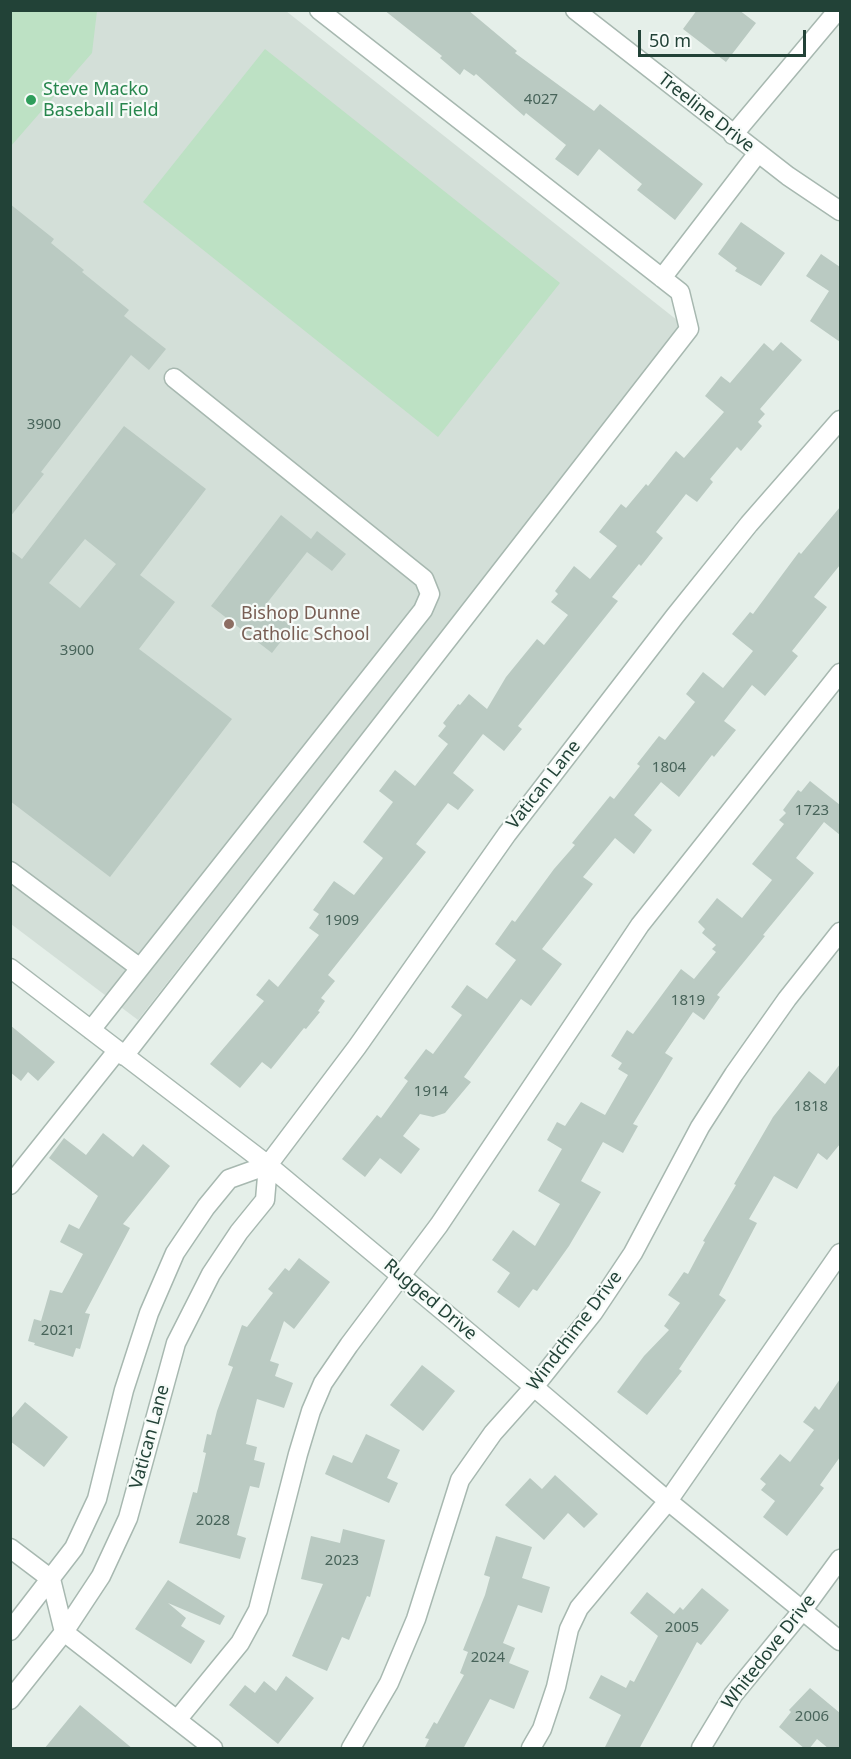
<!DOCTYPE html>
<html>
<head>
<meta charset="utf-8">
<style>
	body { margin:0 }
	#map { position:relative; width:851px; height:1759px; overflow:hidden; background:#e5efe9; font-family:"Noto Sans",sans-serif }
	canvas { display:block }
	.frame { position:absolute; inset:0; border:12px solid #224237; pointer-events:none }
	.scale { position:absolute; left:638px; top:30px; width:168px; height:27px; box-sizing:border-box; border:3px solid #224237; border-top:0; padding-left:8px; font-size:18px; line-height:21px; white-space:nowrap; color:#224237; -webkit-text-stroke:4px #f6fbf8; paint-order:stroke }
</style>
</head>
<body>
<div id="map">
<canvas width="851" height="1759"></canvas>
<div class="frame"></div>
<div class="scale">50 m</div>
</div>
<script>
const c = document.querySelector('canvas').getContext('2d');
c.lineJoin = 'round';
function paint(path, color) {
  c.fillStyle = color;
  c.fill(path, 'evenodd');
}
function strokePath(path, color, width, dash) {
  c.strokeStyle = color;
  c.lineWidth = width;
  c.lineCap = dash ? 'butt' : 'round';
  c.setLineDash(dash || []);
  c.stroke(path);
}
function write(font, color, halo, rows, align = 'center') {
  c.font = font + ' "Noto Sans",sans-serif';
  c.lineWidth = 4.5;
  c.setLineDash([]);
  c.textBaseline = 'middle';
  c.strokeStyle = halo;
  c.fillStyle = color;
  for (const [text, x, y, turn = 0] of rows) {
    c.save();
    c.translate(x, y);
    c.rotate((+turn || 0) * Math.PI / 180);
    c.textAlign = isNaN(turn) ? turn : align;
    if (halo) c.strokeText(text, 0, 0);
    c.fillText(text, 0, 0);
    c.restore();
  }
}
const built = new Path2D(`
	M10 11H286L682 324 138 1020 11 924Z`);
const green = new Path2D(`
	M11 10 97 11 92 53 11 146Z
	M265 49 560 283 438 437 143 202Z`);
const building = new Path2D(`
	M384 10H468L517 51 515 53 594 111 600 104 703 184 675 220 637 190 642 184 599 149 578 176 555 159 566 145 526 113 524 116 476 74 474 76 464 69 460 75 440 58 442 56Z
	M697 10H739L756 23 726 62 683 29Z
	M10 204 54 239 51 243 84 270 82 272 129 310 124 316 166 349 149 370 131 355 41 472 44 474 10 517Z
	M741 222 785 253 761 286 735 271 737 268 718 254Z
	M821 254 840 267V342L810 321 829 291 806 276Z
	M781 342 802 360 760 409 765 414 758 422 762 426 741 451 737 447 710 479 713 482 697 502 686 494 656 532 663 538 641 566 639 564 612 597 618 601 518 726 522 729 504 751 483 734 453 773 474 790 458 810 448 803 416 844 426 852 328 975 335 981 321 998 325 1001 318 1011 320 1012 306 1029 304 1028 271 1069 262 1062 240 1088 210 1064 264 1001 256 995 269 979 278 987 319 935 309 928 319 914 313 910 334 881 354 895 383 858 363 842 393 802 379 791 395 770 415 786 448 744 438 736 446 726 443 723 458 704 460 705 469 694 487 709 506 677 537 639 544 645 568 615 551 602 558 594 555 591 574 566 590 579 617 546 599 532 621 504 626 508 646 484 648 486 676 451 684 458 724 412 705 396 721 376 730 383 764 343 773 351Z
	M124 426 206 489 140 575 175 602 139 649 232 719 110 877 10 801V550L22 559ZM85 539 116 564 80 608 49 583Z
	M840 507V565L814 597 827 607 792 651 798 656 765 696 752 685 724 721 736 730 714 757 712 755 679 797 661 782 634 815 652 830 634 854 615 838 583 877 593 884 542 949 562 964 531 1006 521 999 464 1077 471 1082 445 1113 433 1117 420 1114 403 1136 420 1149 401 1174 380 1158 365 1177 342 1159 377 1115 381 1118 408 1081 404 1078 426 1049 433 1054 462 1015 451 1007 467 985 487 999 516 960 495 944 512 920 515 922 554 869 575 845 572 843 610 796 614 799 640 766 637 764 659 736 665 740 695 702 686 694 703 672 723 688 753 651 732 634 750 612 753 614 799 552 801 554Z
	M281 515 311 539 317 531 346 554 332 571 307 552 267 603 272 607 270 610 292 627 272 653 211 606Z
	M810 781 840 805V835L824 822 796 858 814 873 763 935 765 936 717 995 720 997 704 1020 693 1012 665 1053 673 1058 633 1124 638 1126 623 1153 603 1142 581 1181 601 1192 569 1246 537 1291 533 1289 519 1308 497 1292 510 1273 492 1260 513 1230 535 1246 560 1204 538 1191 562 1149 547 1140 557 1122 565 1126 581 1102 605 1115 628 1075 618 1069 622 1063 611 1056 627 1030 633 1034 681 969 694 979 716 952 712 949 716 945 702 933 705 929 698 922 717 898 742 918 772 880 752 864 784 824 779 820 786 813 783 810 798 790 801 792Z
	M10 1025 55 1062 38 1081 28 1072 21 1081 10 1072Z
	M840 1064V1144L827 1160 818 1153 797 1189 774 1176 749 1219 757 1223 719 1295 726 1300 679 1369 682 1371 647 1415 617 1392 644 1356 669 1330 664 1326 680 1303 668 1295 684 1272 688 1274 705 1242 703 1241 736 1185 734 1184 773 1117 809 1071 825 1084Z
	M103 1133 133 1157 143 1144 170 1166 123 1224 130 1228 85 1313 90 1314 80 1349 76 1348 73 1357 34 1345 35 1343 28 1341 34 1319 41 1321 50 1290 62 1293 83 1254 60 1242 69 1224 79 1229 98 1196 49 1158 64 1138 86 1155Z
	M299 1258 330 1282 294 1329 284 1321 270 1361 279 1364 275 1376 293 1383 284 1408 257 1399 246 1444 257 1447 254 1460 265 1463 259 1488 250 1486 237 1535 246 1538 240 1559 179 1543 193 1492 197 1493 206 1453 203 1452 207 1434 211 1435 217 1411 233 1367 228 1365 242 1325 247 1327 273 1293 268 1289 285 1268 289 1271Z
	M422 1365 455 1391 423 1431 390 1405Z
	M840 1379V1457L820 1485 824 1488 787 1536 763 1517 775 1501 761 1490 766 1484 760 1479 780 1454 790 1462 814 1430 803 1422 815 1406 819 1410Z
	M25 1402 68 1437 44 1467 10 1441V1420Z
	M366 1434 400 1450 387 1478 398 1483 389 1503 325 1474 333 1455 352 1463Z
	M555 1475 598 1514 584 1528 568 1513 544 1540 505 1505 530 1478 542 1489Z
	M343 1529 385 1540 370 1597 367 1596 349 1640 342 1637 327 1671 292 1656 323 1584 301 1579 311 1536 340 1543Z
	M496 1536 532 1547 522 1578 550 1587 542 1613 518 1605 503 1643 515 1648 509 1663 529 1671 514 1709 490 1699 463 1749H424L429 1739 425 1738 434 1722 437 1724 464 1675 460 1673 468 1652 463 1650 485 1595 490 1577 484 1575Z
	M168 1580 225 1616 220 1625 168 1603 186 1618 181 1626 205 1641 191 1664 135 1629Z
	M702 1588 729 1610 701 1645 697 1642 639 1749H604L621 1715 589 1698 601 1675 626 1688 630 1680 634 1682 658 1636 630 1613 647 1592 674 1614 680 1607 683 1610Z
	M286 1676 314 1698 278 1744 229 1705 245 1685 255 1693 264 1681 276 1691Z
	M810 1688 840 1713V1749H829L817 1739 809 1749H805L779 1727 791 1712 789 1710Z
	M80 1705 133 1749H44Z`);
const minor = new Path2D(`
	M575 10 788 176 840 211
	M733 135 838 10
	M662 278 758 153
	M10 871 140 968 423 610 430 594 424 579 174 378
	M10 968 268 1165 534 1387 668 1501 840 1641
	M91 1030 140 968
	M124 1056 689 329 680 292 319 10
	M10 1185 117 1051
	M10 1548 51 1579 64 1632 213 1748
	M10 1631 74 1548 97 1499 124 1390 149 1313 175 1253 206 1207 229 1179 268 1165
	M10 1700 64 1632 101 1576 128 1518 176 1343 211 1274 239 1232 265 1200 268 1165 357 1047 507 834 675 616 749 524 840 420
	M177 1720 240 1643 258 1610 298 1454 311 1411 323 1383 349 1345 439 1225 640 925 840 673
	M351 1748 389 1683 416 1619 460 1480 493 1433 534 1387 593 1313 633 1253 700 1127 734 1074 787 999 840 932
	M531 1748 542 1729 556 1687 569 1629 579 1608 668 1501 840 1253
	M701 1748 733 1695 802 1611 840 1559`);
const markers = [
	[31,100,6,"#2e9e5b"],
	[229,624,6,"#8d6e63"]
];
const numberNames = [
	["4027",541,100],
	["3900",44,425],
	["3900",77,651],
	["1804",669,768],
	["1723",812,811],
	["1909",342,921],
	["1819",688,1001],
	["1914",431,1092],
	["1818",811,1107],
	["2021",58,1331],
	["2028",213,1521],
	["2023",342,1561],
	["2005",682,1628],
	["2024",488,1658],
	["2006",812,1717]
];
const leisureNames = [
	["Steve Macko",43,90],
	["Baseball Field",43,111]
];
const streetNames = [
	["Treeline Drive",706,113,38],
	["Vatican Lane",544,785,-52],
	["Rugged Drive",430,1300,40],
	["Windchime Drive",575,1331,-53],
	["Vatican Lane",150,1437,-75],
	["Whitedove Drive",769,1652,-52]
];
const educationNames = [
	["Bishop Dunne",241,614],
	["Catholic School",241,635]
];
paint(built, '#d3dfd8');
paint(green, '#bde1c4');
paint(building, '#bacac2');
strokePath(minor, '#a7b8b0', 21);
strokePath(minor, '#fff', 18);
for (const [x, y, r, color] of markers) {
  const dot = new Path2D();
  dot.arc(x, y, r, 0, 2 * Math.PI);
  c.fillStyle = color;
  c.fill(dot);
  strokePath(dot, '#f6fbf8', 2);
}
write('15px', '#48645a', null, numberNames);
write('18px', '#27864d', '#f6fbf8', leisureNames, 'left');
write('18px', '#224237', '#f6fbf8', streetNames);
write('18px', '#785e54', '#f6fbf8', educationNames, 'left');
</script>
</body>
</html>
